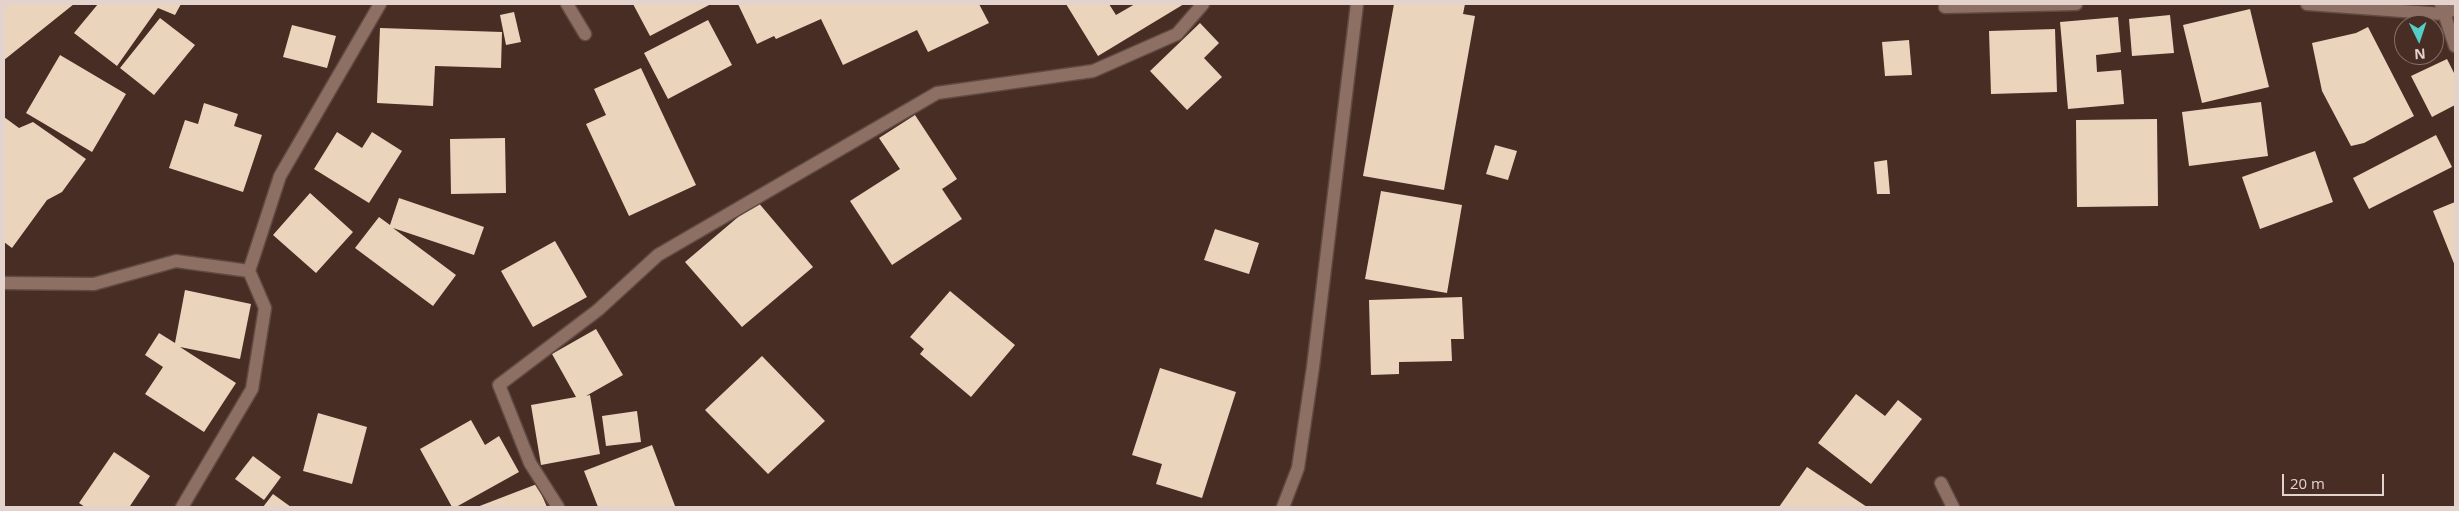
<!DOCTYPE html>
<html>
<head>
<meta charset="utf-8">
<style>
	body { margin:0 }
	#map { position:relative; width:2459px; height:511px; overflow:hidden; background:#472d24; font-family:"Open Sans",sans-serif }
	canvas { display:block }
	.frame { position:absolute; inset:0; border:5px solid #e4d2cc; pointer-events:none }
	.north { position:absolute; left:2394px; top:15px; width:50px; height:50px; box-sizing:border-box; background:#472d24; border:1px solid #866f67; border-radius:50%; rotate:176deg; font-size:14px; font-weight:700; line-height:20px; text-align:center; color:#e4d2cc }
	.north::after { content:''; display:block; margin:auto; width:18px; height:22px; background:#54cdc7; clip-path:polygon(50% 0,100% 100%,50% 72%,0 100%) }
	.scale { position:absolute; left:2282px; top:474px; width:102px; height:22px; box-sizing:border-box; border:2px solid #e4d2cc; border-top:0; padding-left:6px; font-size:15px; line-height:18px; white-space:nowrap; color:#e4d2cc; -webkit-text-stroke:4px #472d24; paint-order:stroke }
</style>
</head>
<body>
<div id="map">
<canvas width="2459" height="511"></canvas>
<div class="frame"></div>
<div class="north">N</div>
<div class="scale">20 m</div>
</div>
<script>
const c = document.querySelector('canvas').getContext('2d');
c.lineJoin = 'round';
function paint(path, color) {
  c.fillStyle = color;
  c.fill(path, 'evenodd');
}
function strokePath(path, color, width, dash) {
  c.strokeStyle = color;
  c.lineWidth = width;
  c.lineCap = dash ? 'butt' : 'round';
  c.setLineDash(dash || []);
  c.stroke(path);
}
const building = new Path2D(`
	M4 4H74L4 60Z
	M98 4H181L175 15 158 8 117 66 74 33Z
	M633 4H711L650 36Z
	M738 4H979L989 23 928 52 917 30 843 65 821 19 776 39 774 36 757 44Z
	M1066 4H1109L1116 15 1135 4H1184L1098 56Z
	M1394 4H1465L1463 14 1475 16 1444 190 1363 176Z
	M2250 9 2269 87 2202 103 2183 25Z
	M514 12 521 42 506 45 500 15Z
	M2170 15 2174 53 2132 56 2129 19Z
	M2118 17 2121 52 2096 55 2097 72 2121 70 2124 104 2068 109 2060 22Z
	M160 18 195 45 154 95 120 68Z
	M708 20 732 65 668 99 644 53Z
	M1200 23 1219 43 1204 58 1222 77 1187 110 1150 71Z
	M292 25 336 36 327 68 283 57Z
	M2368 27 2414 116 2364 143 2351 146 2322 91 2312 43 2356 33Z
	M380 28 502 32 501 68 435 66 433 106 377 103Z
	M2055 29 2057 92 1991 94 1989 31Z
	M1909 40 1912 75 1885 76 1882 42Z
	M60 55 126 94 92 152 26 113Z
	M2447 59 2455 75V105L2432 117 2411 76Z
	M641 68 696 185 629 216 586 124 606 115 594 89Z
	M2261 102 2268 156 2189 166 2182 112Z
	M204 103 238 114 234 126 262 135 243 192 169 168 185 120 198 124Z
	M915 115 957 179 942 189 962 219 892 265 850 201 900 169 879 138Z
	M4 117 19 128 33 122 86 159 62 192 47 200 12 248 4 242Z
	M2157 119 2158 206 2077 207 2076 120Z
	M337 132 362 148 372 132 402 151 369 203 314 169Z
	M2436 135 2452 167 2369 209 2353 178Z
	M505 138 506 193 451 194 450 139Z
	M1495 145 1517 151 1508 180 1486 174Z
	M2315 151 2333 202 2260 229 2242 177Z
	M1887 160 1890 194H1877L1874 162Z
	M1381 191 1462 205 1447 293 1365 279Z
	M310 193 353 232 316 273 273 235Z
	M399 198 484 227 474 255 393 228 456 275 433 306 355 248 379 217 390 225Z
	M757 201 813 267 742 327 685 262Z
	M2455 202V266L2433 211Z
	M1215 229 1259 243 1249 274 1204 260Z
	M555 241 587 297 533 327 501 271Z
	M185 290 251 304 240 359 180 347 236 383 204 432 145 394 163 367 145 355 159 333 175 343Z
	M950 291 1015 345 971 397 920 354 924 349 910 337Z
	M1462 297 1464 339H1451L1452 361 1399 362V374L1371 375 1369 300Z
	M596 329 623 375 586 396 590 395 600 454 541 465 531 405 576 397 552 354Z
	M762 356 825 421 768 474 705 410Z
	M1160 368 1236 392 1202 498 1156 484 1162 464 1132 455Z
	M1856 394 1885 416 1898 400 1922 419 1871 484 1818 443Z
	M637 411 641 442 606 446 602 416Z
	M318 413 367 427 352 484 303 471Z
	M471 420 485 445 499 436 519 472 456 507H452L420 449Z
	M652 445 675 506 598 507 584 471Z
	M114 452 150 476 130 506 132 507H85L79 503Z
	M253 456 281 477 264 500 235 479Z
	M1807 467 1867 507H1779Z
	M537 484 547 507H477Z
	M273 494 291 507H263Z`);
const service = new Path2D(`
	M1941 483 1953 507`);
const minor = new Path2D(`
	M567 4 585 34
	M2307 4 2443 14 2455 9
	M2441 4 2455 46
	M1945 7 2076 4
	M4 283 94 284 176 261 249 271
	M182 507 252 389 265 308 249 271 280 176 380 4
	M558 507 530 463 499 385 598 310 658 255 937 93 1093 71 1177 34 1203 4`);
const secondary = new Path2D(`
	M1283 507 1298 468 1313 367 1357 4`);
paint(building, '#ead5bc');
strokePath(service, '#604a42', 15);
strokePath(minor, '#604a42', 15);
strokePath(secondary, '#604a42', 15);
strokePath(service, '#8d6f64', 12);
strokePath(minor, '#8d6f64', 12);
strokePath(secondary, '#8d6f64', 12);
</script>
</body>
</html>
